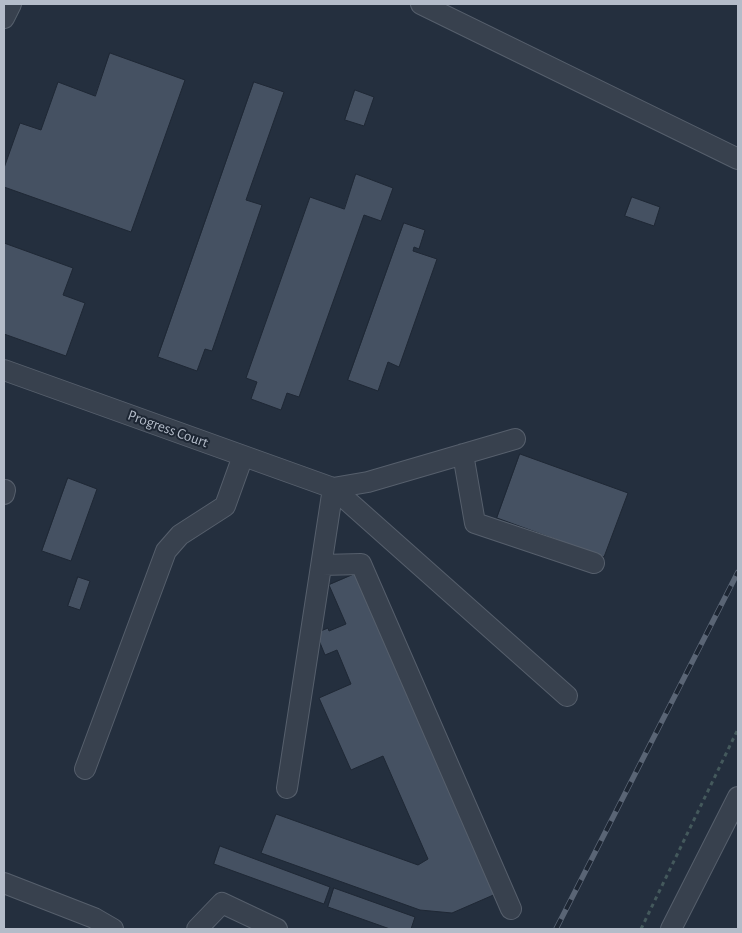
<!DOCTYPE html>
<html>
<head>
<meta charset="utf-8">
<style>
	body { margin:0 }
	#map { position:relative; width:742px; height:933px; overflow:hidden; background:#242f3e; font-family:"Alegreya Sans",sans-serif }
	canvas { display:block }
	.frame { position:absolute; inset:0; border:5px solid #b4bcc9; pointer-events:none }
</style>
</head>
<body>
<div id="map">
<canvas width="742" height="933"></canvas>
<div class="frame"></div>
</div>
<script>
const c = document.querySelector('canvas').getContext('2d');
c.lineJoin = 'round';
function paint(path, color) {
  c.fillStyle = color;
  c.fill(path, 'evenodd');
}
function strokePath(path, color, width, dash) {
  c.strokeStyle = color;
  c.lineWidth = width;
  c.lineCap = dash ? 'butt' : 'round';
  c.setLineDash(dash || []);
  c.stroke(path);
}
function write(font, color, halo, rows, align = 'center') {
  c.font = font + ' "Alegreya Sans",sans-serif';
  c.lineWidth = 4;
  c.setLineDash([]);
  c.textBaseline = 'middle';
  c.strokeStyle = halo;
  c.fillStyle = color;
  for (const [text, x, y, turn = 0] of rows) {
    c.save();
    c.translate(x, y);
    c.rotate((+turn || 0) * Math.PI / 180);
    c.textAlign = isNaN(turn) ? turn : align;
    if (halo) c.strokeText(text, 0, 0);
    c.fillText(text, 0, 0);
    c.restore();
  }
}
const building = new Path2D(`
	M110 53 185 80 131 232 4 187V168L20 123 41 130 58 82 95 96Z
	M254 82 284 92 246 200 262 205 212 351 205 349 197 371 158 357Z
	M355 90 374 97 364 126 345 120Z
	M356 174 393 188 381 221 364 215 299 397 287 393 281 410 251 399 257 382 246 378 310 197 344 209Z
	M632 197 660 207 654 226 625 216Z
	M404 223 425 230 419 249 414 247 413 251 437 259 399 367 388 362 378 391 348 380Z
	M4 243 73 268 63 295 85 303 66 356 4 334Z
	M520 454 628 493 604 557 497 518Z
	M68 478 97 489 71 561 42 551Z
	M357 573 498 893 452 913 420 910 261 853 276 814 418 865 428 859 383 756 351 770 319 698 351 684 337 650 325 655 316 633 328 628 329 631 346 624 329 585Z
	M78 577 90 581 80 610 68 606Z
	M220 846 330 887 324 904 214 864Z
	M334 888 415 917 411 929H390L328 907Z`);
const path = new Path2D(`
	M641 929 738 729`);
const minor = new Path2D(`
	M421 4 738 159
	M4 18 11 4
	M4 370 333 488 567 696
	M463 454 475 523 594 563
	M333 488 368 482 515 439
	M4 494 5 490
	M322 565 361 564 511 909
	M85 769 166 551 180 535 225 506 243 456
	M287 788 333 488
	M4 883 94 918 113 929
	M197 929 222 903 277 929
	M671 929 738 797`);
const rail = new Path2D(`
	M556 929 738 572`);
const streetNames = [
	["Progress Court",168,429,20]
];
paint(building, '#455162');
strokePath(building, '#1f2835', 1);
strokePath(minor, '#565f6c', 22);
strokePath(path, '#44595c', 3, [4, 4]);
strokePath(minor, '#38414e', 20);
strokePath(rail, '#5a6575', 5.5);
strokePath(rail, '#1d2633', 4, [11]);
write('15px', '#b4bcc9', '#1d2633', streetNames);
</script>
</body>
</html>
